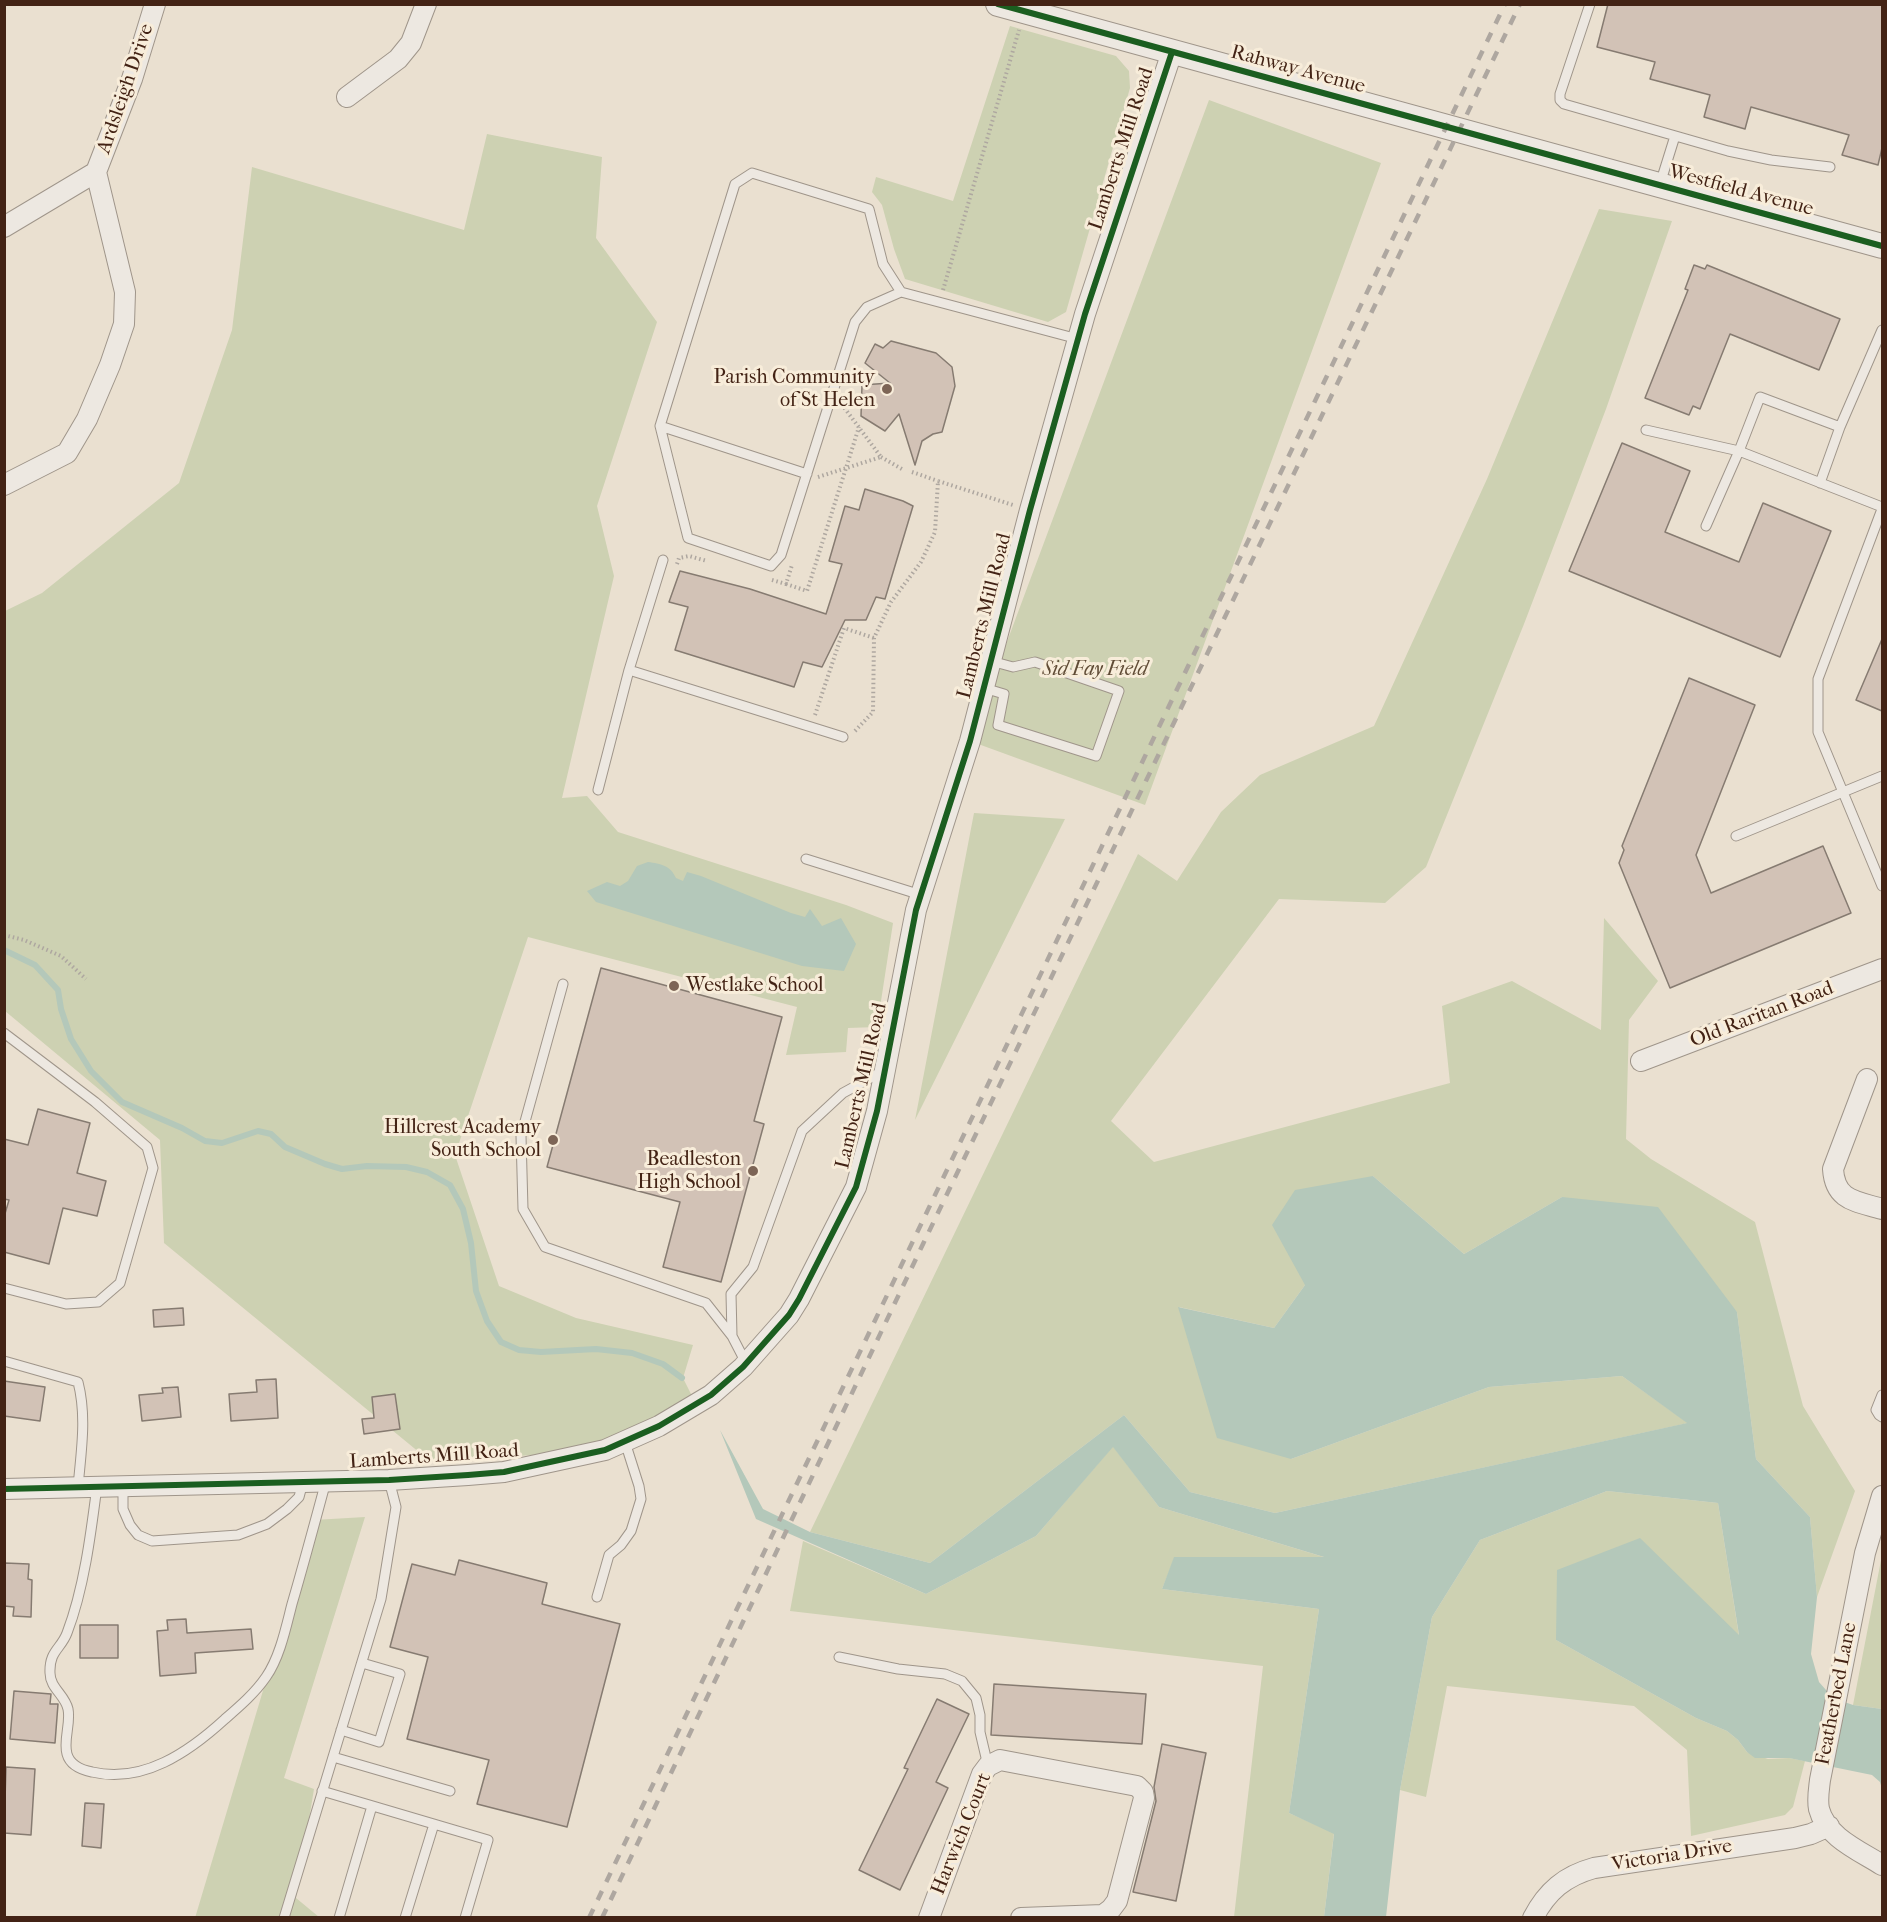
<!DOCTYPE html>
<html>
<head>
<meta charset="utf-8">
<style>
	body { margin:0 }
	#map { position:relative; width:1887px; height:1922px; overflow:hidden; background:#eae0d0; font-family:"IM FELL French Canon",serif }
	canvas { display:block }
	.frame { position:absolute; inset:0; border:6px solid #432315; pointer-events:none }
</style>
</head>
<body>
<div id="map">
<canvas width="1887" height="1922"></canvas>
<div class="frame"></div>
</div>
<script>
const c = document.querySelector('canvas').getContext('2d');
c.lineJoin = 'round';
function paint(path, color) {
  c.fillStyle = color;
  c.fill(path, 'evenodd');
}
function strokePath(path, color, width, dash) {
  c.strokeStyle = color;
  c.lineWidth = width;
  c.lineCap = dash ? 'butt' : 'round';
  c.setLineDash(dash || []);
  c.stroke(path);
}
function write(font, color, halo, rows, align = 'center') {
  c.font = font + ' "IM FELL French Canon",serif';
  c.lineWidth = 6;
  c.setLineDash([]);
  c.textBaseline = 'middle';
  c.strokeStyle = halo;
  c.fillStyle = color;
  for (const [text, x, y, turn = 0] of rows) {
    c.save();
    c.translate(x, y);
    c.rotate((+turn || 0) * Math.PI / 180);
    c.textAlign = isNaN(turn) ? turn : align;
    if (halo) c.strokeText(text, 0, 0);
    c.fillText(text, 0, 0);
    c.restore();
  }
}
const green = new Path2D(`
	M1010 26 1116 56 1129 71 1130 88 1066 312 1048 322 905 279 894 249 882 205 872 192 876 177 953 201Z
	M1209 100 1381 163 1145 805 970 741Z
	M487 134 602 157 596 238 657 322 597 506 614 576 562 798 587 796 618 832 846 905 893 923 877 1027 848 1028 846 1052 786 1055 797 1007 528 937 455 1155 499 1286 576 1318 693 1345 683 1378 696 1404 605 1450 431 1462 164 1243 160 1140 5 1011V611L42 593 179 483 232 330 252 167 464 230Z
	M1599 209 1672 221 1606 409 1524 624 1426 867 1385 903 1279 899 1111 1121 1154 1162 1450 1083 1442 1006 1512 981 1601 1030 1604 918 1658 981 1629 1020 1626 1139 1651 1159 1755 1222 1803 1406 1855 1491 1817 1597 1810 1517 1756 1459 1737 1312 1562 1197 1464 1254 1373 1176 1305 1285 1274 1328 1179 1307 1291 1459 1489 1387 1622 1376 1688 1423 1275 1513 1190 1492 1124 1415 930 1563 810 1532 1138 854 1177 881 1221 812 1260 775 1374 726 1487 479Z
	M974 813 1065 819 915 1120Z
	M1113 1446 1159 1507 1327 1558 1175 1557 1162 1589 1319 1609 1289 1813 1334 1833 1324 1917H1234L1263 1666 790 1611 803 1541 926 1594 1036 1536Z
	M1607 1491 1718 1503 1739 1636 1556 1640 1696 1718 1727 1731 1738 1740 1747 1752 1768 1759 1789 1758 1805 1761 1793 1807 1785 1815 1691 1836 1687 1750 1634 1706 1447 1686 1426 1797 1400 1790 1432 1617 1480 1540Z
	M365 1517 284 1778 314 1789 296 1898 319 1917 195 1918 314 1520Z
	M1882 1555V1709L1853 1705Z`);
const water = new Path2D(`
	M648 862C661 864 670 865 676 878L683 881 687 872 701 876 791 913 805 917 810 909 822 926 841 918 856 944 844 971 802 966 596 902 587 891 607 882 620 886 628 881 637 866Z
	M1373 1176 1464 1254 1562 1197 1658 1207 1737 1312 1756 1459 1810 1517 1817 1597 1811 1654 1819 1682 1833 1698 1853 1705 1882 1709V1789L1880 1782 1872 1775 1789 1758H1755L1747 1752 1738 1740 1727 1731 1696 1718 1556 1640 1557 1570 1640 1538 1739 1635 1718 1503 1607 1491 1480 1540 1432 1617 1400 1790 1386 1917H1324L1334 1834 1289 1813 1319 1609 1162 1589 1174 1557H1324L1159 1507 1113 1447 1036 1536 926 1594 756 1519 720 1430 763 1509 810 1532 930 1563 1124 1415 1190 1492 1275 1513 1687 1423 1622 1376 1489 1387 1291 1459 1217 1438 1178 1307 1274 1328 1305 1285 1272 1225 1295 1190Z`);
const stream = new Path2D(`
	M4 950 35 965 58 990 61 1009 71 1039 91 1071 122 1102 182 1128 205 1141 222 1143 258 1131 271 1134 285 1147 325 1164 342 1169 367 1166 406 1167 427 1172 450 1185 463 1209 471 1243 476 1291 487 1321 501 1342 519 1350 541 1352 596 1349 632 1353 663 1364 682 1378`);
const building = new Path2D(`
	M1608 4H1882V148L1878 165 1842 155 1849 135 1751 107 1745 129 1704 117 1710 95 1650 79 1655 62 1597 47Z
	M1694 265 1705 269 1707 265 1840 319 1819 370 1730 334 1700 409 1693 406 1689 415 1645 398 1688 290 1685 289Z
	M891 341 936 353 952 367 955 386 942 432 933 434 922 441 915 465 899 414 885 431 861 416 862 385 890 383 865 363 875 344 883 348Z
	M1622 443 1690 471 1665 532 1739 562 1763 503 1831 531 1780 657 1569 571Z
	M865 489 903 501 913 506 885 599 876 597 866 620H845L822 667 803 662 794 687 675 650 688 607 669 602 680 571 750 589 826 614 842 564 829 561 845 506 859 510Z
	M1882 639V711L1856 700Z
	M1689 678 1755 705 1696 855 1711 893 1823 846 1851 913 1670 988 1619 863 1624 850 1622 846Z
	M601 968 782 1017 754 1121 764 1124 721 1282 663 1267 680 1202 547 1167Z
	M38 1109 90 1123 77 1173 106 1181 97 1216 63 1208 49 1264 4 1252V1217L9 1200 4 1199V1139L28 1145Z
	M183 1308 184 1325 154 1327 153 1310Z
	M276 1379 278 1418 231 1421 229 1394 257 1392 256 1380Z
	M4 1381 45 1387 40 1421 4 1416Z
	M178 1387 181 1417 142 1421 139 1395 163 1393 162 1388Z
	M395 1394 400 1429 364 1434 362 1419 374 1418 372 1397Z
	M459 1560 547 1583 542 1604 620 1624 567 1827 477 1804 489 1760 407 1739 428 1657 390 1647 412 1564 455 1575Z
	M5 1563 29 1564 28 1579 32 1580 31 1617 13 1616 14 1607 4 1606Z
	M186 1619 187 1633 251 1629 253 1649 195 1653 196 1673 160 1676 157 1631 168 1630 167 1620Z
	M80 1625H118V1658H80Z
	M994 1684 1146 1694 1142 1744 991 1735Z
	M14 1691 51 1694 50 1704H58L55 1743 10 1739Z
	M937 1699 969 1714 936 1782 948 1788 900 1890 859 1870 908 1769 904 1768Z
	M1162 1744 1206 1753 1176 1901 1133 1892 1156 1801 1154 1787Z
	M6 1767 35 1769 31 1835 4 1833Z
	M85 1803 104 1804 101 1848 82 1846Z`);
const path = new Path2D(`
	M943 290 1019 30
	M881 457 902 469
	M912 472 938 481
	M818 477 881 457 843 406
	M677 564 679 558 689 556 707 561
	M772 580 786 584 792 565
	M786 584 807 591 859 427
	M815 715 844 628 874 638
	M855 731 873 712 874 638 891 602 921 562 935 532 938 481 1013 505
	M4 935 24 940 61 956 86 979`);
const service = new Path2D(`
	M1590 4 1560 94V100L1564 104 1728 151 1771 160 1830 167
	M1660 184 1675 136
	M901 292 883 264 869 209 752 173 735 184 660 426 688 538 771 566 781 555 855 322 867 307 901 292 1078 339
	M660 426 807 474
	M1840 427 1882 330
	M1646 430 1739 451 1882 507
	M1882 509 1818 679V732L1882 886
	M1706 526 1739 451 1760 397 1840 427 1820 483
	M663 560 629 670 843 737
	M984 688 1004 694 998 725 1096 756 1119 691 1035 662 1013 667 991 661
	M598 790 629 670
	M1736 836 1882 776
	M806 859 921 895
	M563 984 521 1136 523 1209 545 1247 706 1303 732 1336
	M4 1033 95 1102 147 1147 153 1168 120 1283 98 1302 66 1304 4 1288
	M4 1361 78 1382C87 1417 81 1452 78 1487
	M746 1363 732 1336 731 1294 753 1267 802 1131 843 1093 883 1071
	M1882 1395 1876 1410 1879 1415 1882 1417
	M97 1486C91 1533 84 1589 67 1633 61 1649 49 1651 50 1673 50 1688 65 1695 68 1709 71 1724 63 1740 67 1754 70 1765 82 1770 92 1772 143 1784 189 1752 225 1719 240 1706 255 1693 266 1677 280 1657 286 1627 292 1604 304 1563 315 1522 326 1481
	M123 1486V1509L130 1525 138 1535 152 1541 238 1535 267 1524 287 1509 299 1497 303 1482
	M597 1597 609 1555 621 1545 631 1531 641 1499 639 1486 625 1442
	M839 1657 898 1669 945 1674 962 1681 976 1698 980 1715V1732L988 1766
	M341 1730 379 1742 400 1674 362 1663
	M333 1757 450 1791
	M322 1791 488 1840 465 1918
	M284 1918 381 1599 396 1507 389 1480
	M339 1918 372 1806
	M405 1918 434 1824`);
const minor = new Path2D(`
	M347 97 398 59 411 43 426 4
	M96 172 132 79 155 4
	M4 227 96 172
	M4 485 67 453 87 419 110 365 124 324 125 292 96 172
	M1641 1061 1882 969
	M1867 1079 1833 1169C1835 1201 1856 1201 1882 1209
	M4 1489 389 1480 468 1475 504 1472 605 1450 659 1426 711 1395 743 1367 789 1315 799 1299 856 1187 877 1111 916 910 970 741 1030 510 1085 314 1172 52
	M1882 1496 1865 1553 1820 1780C1819 1789 1817 1799 1819 1809 1826 1837 1860 1851 1882 1865
	M929 1918 982 1774 988 1766 1000 1760 1137 1786 1143 1792 1144 1798 1117 1901 1111 1909 1103 1915 1021 1918
	M1533 1918C1547 1891 1565 1876 1594 1868L1795 1838 1811 1834 1829 1826`);
const tertiary = new Path2D(`
	M998 4 1882 246`);
const rail = new Path2D(`
	M589 1918 1505 4
	M602 1918 923 1244 1520 4`);
const cycleway = new Path2D(`
	M998 4 1882 246
	M4 1489 389 1480 468 1475 504 1472 605 1450 659 1426 711 1395 743 1367 789 1315 799 1299 856 1187 877 1111 916 910 970 741 1030 510 1085 314 1172 52`);
const markers = [
	[887,389,6,"#7d6556"],
	[674,986,6,"#7d6556"],
	[553,1140,6,"#7d6556"],
	[753,1171,6,"#7d6556"]
];
const streetNames = [
	["Rahway Avenue",1298,70,15],
	["Ardsleigh Drive",126,89,-71],
	["Lamberts Mill Road",1122,149,-72],
	["Westfield Avenue",1741,191,15],
	["Lamberts Mill Road",985,616,-76],
	["Old Raritan Road",1762,1015,-21],
	["Lamberts Mill Road",862,1086,-77],
	["Lamberts Mill Road",434,1457,-4],
	["Featherbed Lane",1837,1694,-79],
	["Harwich Court",962,1834,-68],
	["Victoria Drive",1672,1856,-9]
];
const poiNames = [
	["Parish Community",875,378],
	["of St Helen",875,401],
	["Westlake School",686,986,"left"],
	["Hillcrest Academy",541,1128],
	["South School",541,1151],
	["Beadleston",741,1160],
	["High School",741,1183]
];
const parkNames = [
	["Sid Fay Field",1095,670]
];
paint(green, '#cdd1b2');
paint(water, '#b4c8ba');
strokePath(stream, '#b4c8ba', 6);
paint(building, '#d2c2b6');
strokePath(building, '#867b71', 1.5);
strokePath(service, '#9f958a', 11);
strokePath(minor, '#9f958a', 22);
strokePath(tertiary, '#9f958a', 26);
strokePath(path, '#aea7a0', 4, [1.5, 3]);
strokePath(service, '#ede8e1', 9);
strokePath(minor, '#ede8e1', 20);
strokePath(tertiary, '#ede8e1', 24);
strokePath(rail, '#aea7a0', 4.5, [10, 10]);
strokePath(cycleway, '#1b5e20', 6);
for (const [x, y, r, color] of markers) {
  const dot = new Path2D();
  dot.arc(x, y, r, 0, 2 * Math.PI);
  c.fillStyle = color;
  c.fill(dot);
  strokePath(dot, '#f8edda', 2);
}
write('20px', '#432315', '#f8edda', streetNames);
write('20px', '#432315', '#f8edda', poiNames, 'right');
write('italic 20px', '#604c36', '#f8edda', parkNames);
</script>
</body>
</html>
